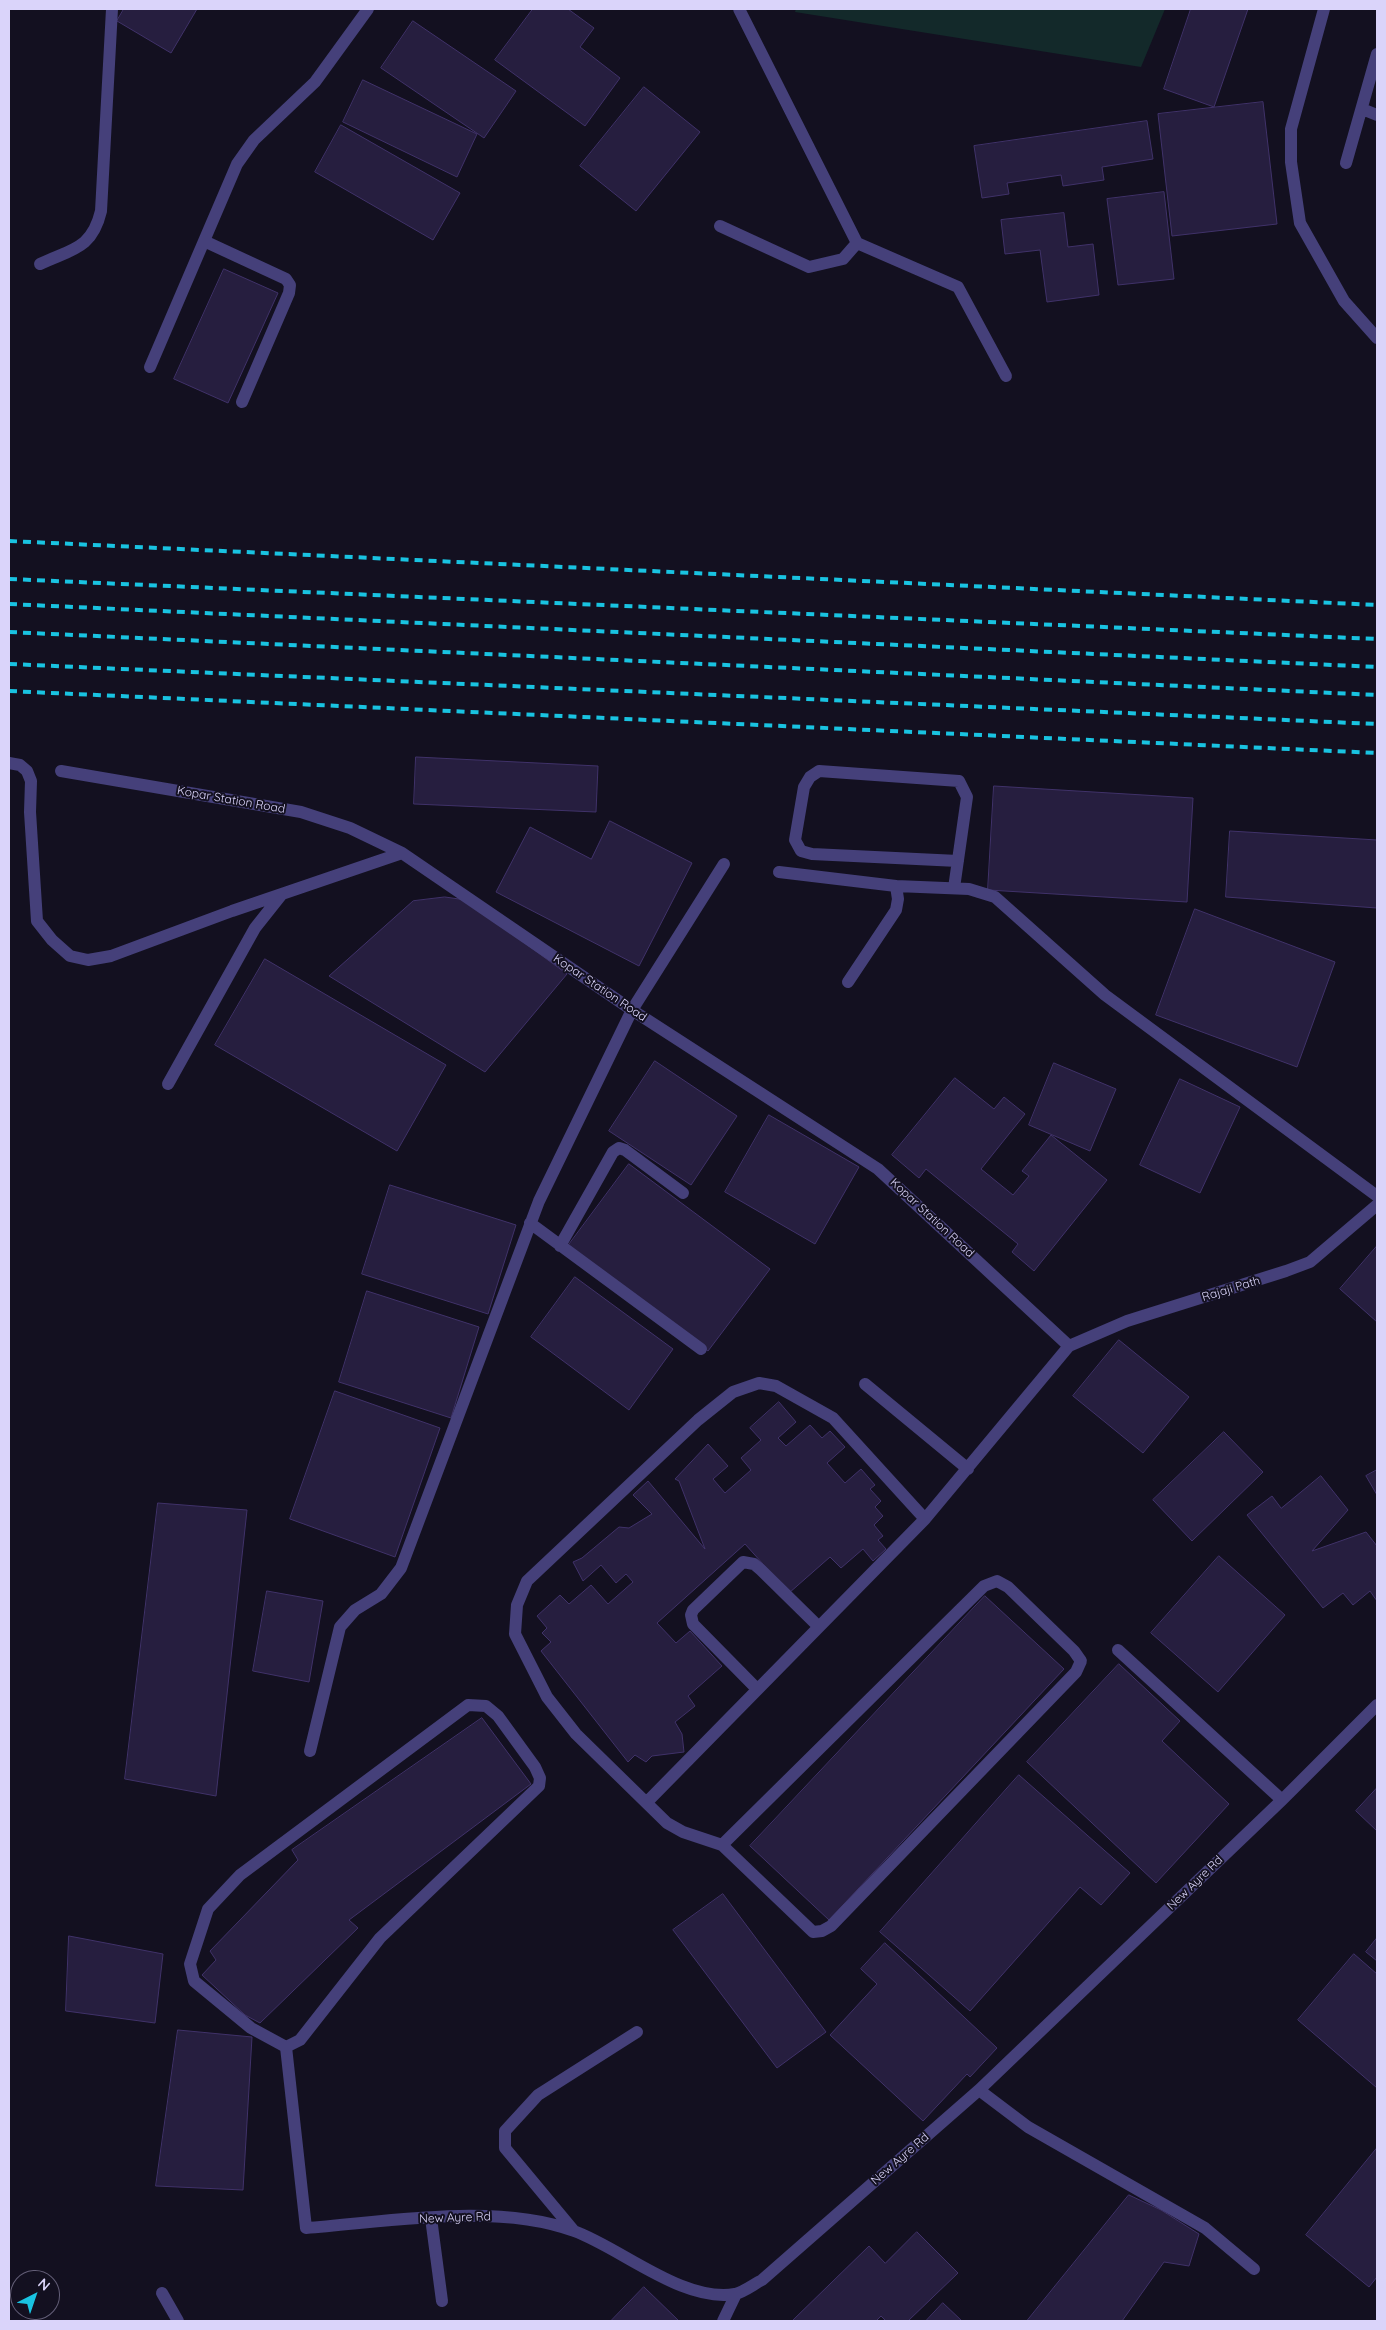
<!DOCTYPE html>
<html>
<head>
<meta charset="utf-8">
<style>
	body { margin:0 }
	#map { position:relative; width:1386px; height:2330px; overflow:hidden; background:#131020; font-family:Quicksand,sans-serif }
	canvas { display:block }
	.frame { position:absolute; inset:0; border:10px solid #dad4fa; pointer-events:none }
	.north { position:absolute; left:10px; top:2270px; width:50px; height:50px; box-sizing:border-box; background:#131020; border:1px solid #635e77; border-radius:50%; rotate:41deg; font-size:14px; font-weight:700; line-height:20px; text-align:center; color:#dad4fa }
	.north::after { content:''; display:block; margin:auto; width:18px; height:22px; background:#19c3e1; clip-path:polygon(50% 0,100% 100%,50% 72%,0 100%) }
</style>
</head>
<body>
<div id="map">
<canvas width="1386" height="2330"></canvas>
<div class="frame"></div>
<div class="north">N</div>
</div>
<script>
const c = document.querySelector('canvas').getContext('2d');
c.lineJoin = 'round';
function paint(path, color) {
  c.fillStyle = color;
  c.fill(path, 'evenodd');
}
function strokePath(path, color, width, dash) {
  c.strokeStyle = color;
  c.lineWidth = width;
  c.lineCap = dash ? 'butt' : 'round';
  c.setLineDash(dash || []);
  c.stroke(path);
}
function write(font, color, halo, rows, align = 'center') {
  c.font = font + ' Quicksand,sans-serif';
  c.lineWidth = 4;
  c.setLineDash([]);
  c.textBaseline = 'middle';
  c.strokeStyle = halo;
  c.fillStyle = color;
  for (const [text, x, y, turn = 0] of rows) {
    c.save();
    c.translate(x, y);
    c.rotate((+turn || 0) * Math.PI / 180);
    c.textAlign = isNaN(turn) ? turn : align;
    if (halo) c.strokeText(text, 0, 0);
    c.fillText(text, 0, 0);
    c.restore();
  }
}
const green = new Path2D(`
	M796 9H1165L1141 67 795 12Z`);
const building = new Path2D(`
	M124 9H197L171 53 117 21Z
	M533 9H568L594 28 580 47 620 78 585 126 495 60Z
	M1191 9H1248L1214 107 1164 89Z
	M413 21 516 91 484 138 381 68Z
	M363 80 477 134 457 177 343 122Z
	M644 87 700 132 636 211 580 166Z
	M1263 102 1277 224 1172 236 1158 114Z
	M1147 121 1153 159 1102 167 1104 180 1063 186 1061 175 1007 183 1009 194 982 198 974 146Z
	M341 125 460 193 433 240 315 172Z
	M1164 192 1174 279 1118 285 1107 199Z
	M1064 213 1068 247 1093 244 1099 295 1047 302 1040 250 1005 254 1001 220Z
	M224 269 278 293 228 403 174 379Z
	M416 757 598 766 596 812 414 804Z
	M994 786 1193 798 1187 902 988 890Z
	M610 821 692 863 639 966 496 892 530 827 591 859Z
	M1230 831 1377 840V908L1226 897Z
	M445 897 466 900 567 974 485 1072 329 976 413 901Z
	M1195 909 1335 962 1297 1067 1156 1015Z
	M265 959 446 1065 397 1151 215 1045Z
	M655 1061 737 1116 691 1185 609 1131Z
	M1054 1063 1116 1089 1090 1151 1029 1125Z
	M955 1078 994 1109 1004 1097 1025 1114 981 1169 1013 1195 1029 1176 1022 1171 1051 1135 1107 1180 1034 1271 1012 1252 1018 1244 926 1169 919 1178 892 1155Z
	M1180 1079 1240 1107 1200 1193 1140 1165Z
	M769 1115 859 1167 815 1244 725 1192Z
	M629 1164 770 1269 708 1351 568 1246Z
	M390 1185 516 1225 488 1314 362 1274Z
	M1377 1246V1322L1340 1289Z
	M575 1277 673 1349 629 1410 531 1337Z
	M367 1291 479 1327 451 1418 339 1382Z
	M1119 1340 1189 1397 1143 1453 1073 1396Z
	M335 1391 440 1428 395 1557 290 1519Z
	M779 1402 796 1422 778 1438 786 1446 810 1425 822 1438 830 1431 845 1447 827 1463 845 1483 861 1469 875 1485 870 1489 881 1501 875 1507 883 1516 874 1525 883 1536 878 1540 886 1549 873 1561 863 1549 841 1568 830 1557 789 1593 745 1544 657 1623 676 1643 690 1631 722 1666 688 1696 695 1706 675 1722 682 1734 684 1752 652 1756 646 1762 635 1755 628 1762 541 1651 551 1642 542 1633 547 1628 537 1616 560 1595 569 1604 591 1585 608 1604 633 1582 626 1574 616 1583 601 1565 583 1581 573 1562 582 1558 619 1527 629 1528 652 1514 633 1495 648 1481 705 1549 679 1481 675 1479 708 1444 728 1466 713 1479 725 1493 751 1470 741 1458 761 1440 750 1428Z
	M1224 1432 1263 1472 1192 1541 1153 1500Z
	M1377 1470V1495L1366 1476Z
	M1321 1476 1348 1510 1312 1551 1366 1532 1377 1546V1601L1370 1591 1353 1605 1343 1593 1323 1608 1247 1515 1272 1496 1281 1508Z
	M158 1503 247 1510 216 1796 125 1779Z
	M1219 1556 1285 1615 1218 1692 1151 1633Z
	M267 1591 323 1601 309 1682 253 1671Z
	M985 1596 1064 1669 829 1920 750 1846Z
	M1119 1664 1180 1721 1162 1741 1229 1804 1156 1883 1027 1762Z
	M482 1718 531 1784 349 1920 358 1928 260 2023 245 2015 202 1975 216 1960 210 1951 298 1860 292 1850Z
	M1019 1775 1130 1873 1101 1905 1080 1887 970 2011 880 1932Z
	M1377 1788V1831L1356 1811Z
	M723 1894 826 2032 777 2068 673 1930Z
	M69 1936 163 1954 155 2023 66 2011Z
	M1377 1938V1961L1366 1952Z
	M885 1943 997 2048 970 2077 967 2074 923 2121 830 2035 877 1984 861 1969Z
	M1354 1954 1377 1974V2088L1298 2020Z
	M178 2030 252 2037 243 2190 156 2186Z
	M1377 2148V2277L1369 2287 1306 2235Z
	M1129 2195 1161 2210 1199 2234 1189 2266 1164 2262 1122 2321H1027Z
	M917 2232 958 2273 908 2321H886L881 2316 876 2321H792L869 2246 885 2263Z
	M644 2287 679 2321H611Z
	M943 2303 962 2321H926Z`);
const street = new Path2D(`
	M1324 9 1291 129V162L1300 223 1344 301 1377 338
	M1362 109 1377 115
	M1346 163 1377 54
	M720 226 809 267 843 259 857 243 739 9
	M204 241 286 279 290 285 289 293 242 402
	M857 243 958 287 1006 376
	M40 264C72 249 92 249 101 211L112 9
	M150 367 237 164 254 140 315 82 368 9
	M9 763 20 765 27 771 31 781 30 812 37 921 52 940 70 956 88 960 111 956 232 911 402 853
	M61 771 301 812 350 828 402 853 632 1010 878 1169 1069 1346
	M779 872 896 886 898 899 896 910 848 982
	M896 886 969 889 995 897 1105 995 1377 1196
	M954 888 967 797 959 781 819 771 810 777 804 787 795 840 801 851 812 854 958 861
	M168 1084 255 928 282 894
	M530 1223 701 1349
	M560 1246 613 1152 619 1148 625 1150 683 1193
	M865 1384 968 1469
	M1118 1650 1282 1800
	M757 1689 693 1624 691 1615 693 1610 743 1562 754 1564 761 1570 818 1626
	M468 1705 486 1706 498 1716 535 1767 540 1778 539 1786 380 1938 300 2040 286 2047 251 2028 194 1981 190 1964 208 1909 240 1875Z
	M310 1751 340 1627 355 1610 381 1594 401 1568 539 1201 632 1010 724 864
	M647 1802 925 1519 1069 1346 1127 1321 1286 1271 1310 1262 1377 1205
	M722 1845 813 1932 822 1931 831 1926 1076 1672 1081 1661 1074 1651 1008 1587 997 1581 984 1586 722 1845 683 1832 667 1823 576 1734 547 1697 515 1634 517 1605 527 1581 698 1420 733 1392 759 1383 776 1386 833 1418 925 1519
	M286 2047 306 2228C387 2222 497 2202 574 2231 621 2248 683 2303 735 2294 744 2292 754 2284 762 2280L979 2090 1282 1800 1377 1705
	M979 2090 1028 2127 1205 2228 1254 2269
	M431 2218 442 2301
	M574 2231 505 2148V2131L538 2095 637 2032
	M162 2293 178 2321
	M723 2321 736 2294`);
const rail = new Path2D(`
	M9 541 1377 605
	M9 579 1377 639
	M9 604 1377 667
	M9 632 1377 695
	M9 664 1377 724
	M9 691 1377 753`);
const streetNames = [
	["Kopar Station Road",231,800,10],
	["Kopar Station Road",600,988,34],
	["Kopar Station Road",932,1218,43],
	["Rajaji Path",1231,1289,-17],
	["New Ayre Rd",1195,1883,-44],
	["New Ayre Rd",900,2159,-41],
	["New Ayre Rd",455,2218,-2]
];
paint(green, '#13292a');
paint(building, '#261e3f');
strokePath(building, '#403269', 1);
strokePath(street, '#45407a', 12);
strokePath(rail, '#19c3e1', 4, [8, 6]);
write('12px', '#dad4fa', '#131020', streetNames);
</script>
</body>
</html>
